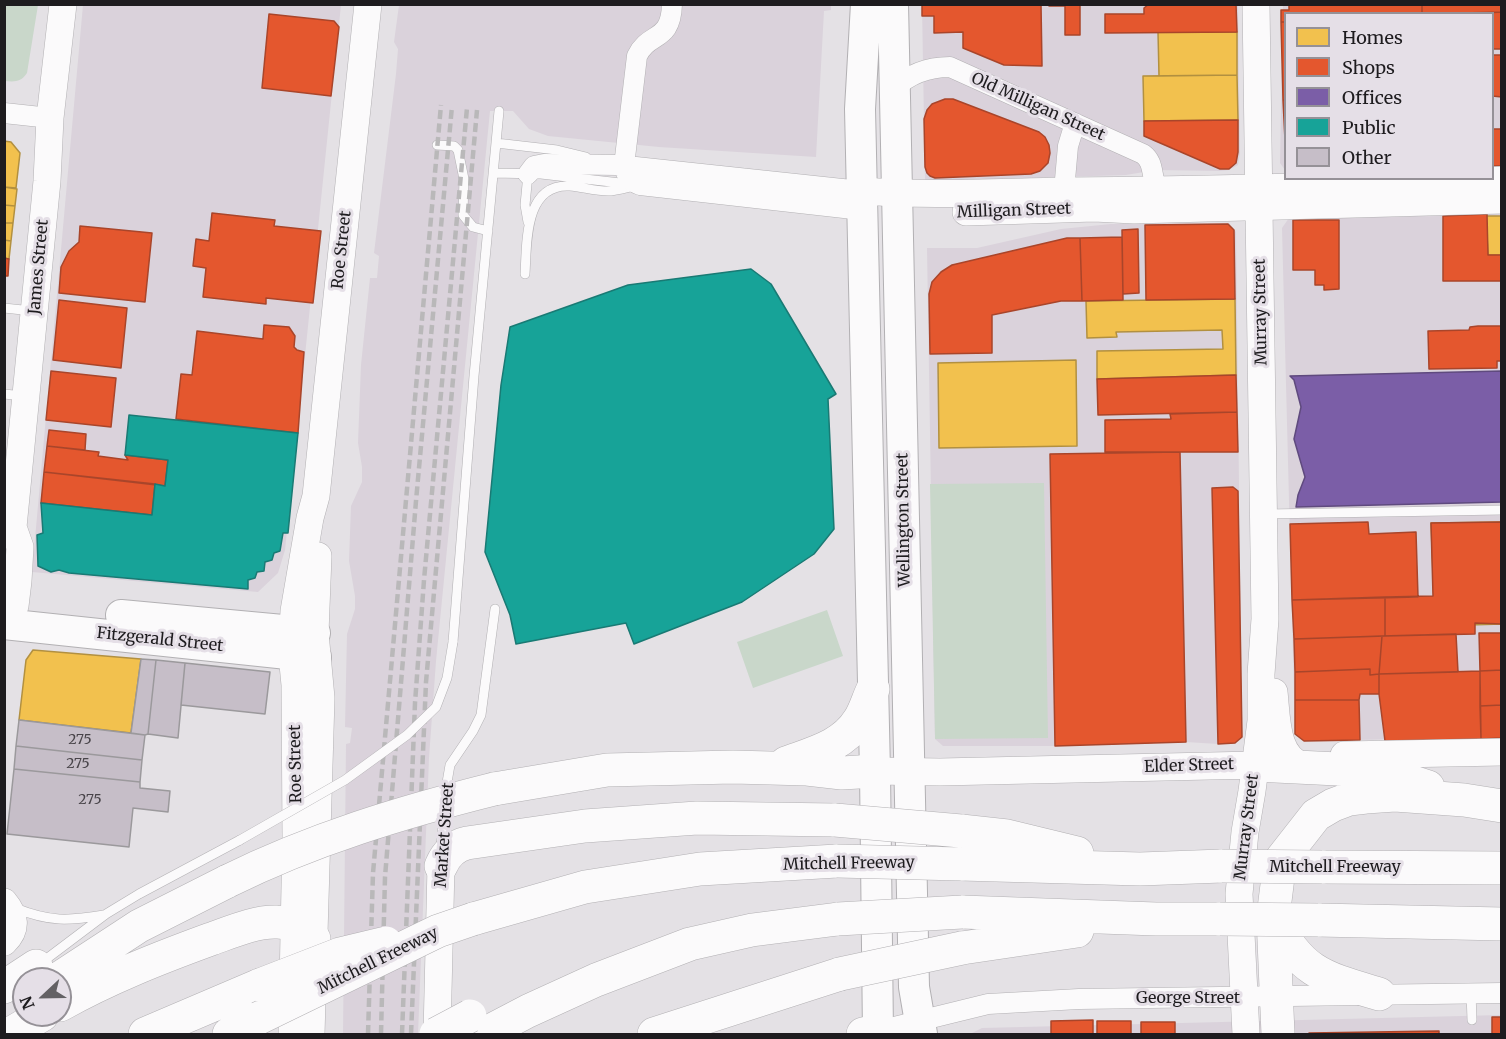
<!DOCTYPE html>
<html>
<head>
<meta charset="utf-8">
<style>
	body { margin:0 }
	#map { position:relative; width:1506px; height:1039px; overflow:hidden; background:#e4e1e5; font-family:Merriweather,serif }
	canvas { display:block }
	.frame { position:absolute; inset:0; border:6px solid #1e1c1f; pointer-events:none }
	.legend { position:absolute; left:1284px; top:12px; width:210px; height:168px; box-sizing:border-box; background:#e5dfe7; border:2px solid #959197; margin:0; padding:8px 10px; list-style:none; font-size:18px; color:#1e1c1f }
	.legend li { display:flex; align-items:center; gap:12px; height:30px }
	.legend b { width:30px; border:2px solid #959197 }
	.north { position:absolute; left:12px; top:967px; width:60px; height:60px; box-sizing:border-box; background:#e5dfe7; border:2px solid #959197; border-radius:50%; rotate:248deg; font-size:16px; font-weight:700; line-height:24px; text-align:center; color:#1e1c1f }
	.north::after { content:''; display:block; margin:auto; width:21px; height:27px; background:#636164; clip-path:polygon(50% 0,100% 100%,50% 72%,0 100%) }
</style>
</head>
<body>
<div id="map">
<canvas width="1506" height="1039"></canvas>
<div class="frame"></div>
<ul class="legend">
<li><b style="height:16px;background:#f2c14e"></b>Homes</li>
<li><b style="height:16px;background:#e4572e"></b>Shops</li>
<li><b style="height:16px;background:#7b5ea7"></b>Offices</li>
<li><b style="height:16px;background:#17a398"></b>Public</li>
<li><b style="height:16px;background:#c6bec8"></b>Other</li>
</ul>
<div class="north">N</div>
</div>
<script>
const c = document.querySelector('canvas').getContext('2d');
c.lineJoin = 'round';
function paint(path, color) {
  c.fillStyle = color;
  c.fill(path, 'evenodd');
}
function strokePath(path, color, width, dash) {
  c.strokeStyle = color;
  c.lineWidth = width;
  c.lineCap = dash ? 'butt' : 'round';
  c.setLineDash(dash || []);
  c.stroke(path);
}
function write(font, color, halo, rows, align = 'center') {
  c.font = font + ' Merriweather,serif';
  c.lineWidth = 6;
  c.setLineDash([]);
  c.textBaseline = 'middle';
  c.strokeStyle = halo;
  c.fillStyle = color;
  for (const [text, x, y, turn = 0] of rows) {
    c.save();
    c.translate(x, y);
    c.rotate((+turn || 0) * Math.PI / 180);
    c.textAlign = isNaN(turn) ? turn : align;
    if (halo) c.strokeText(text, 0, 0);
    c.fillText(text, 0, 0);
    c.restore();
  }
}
const built = new Path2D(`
	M83 5H341L285 550 278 573 258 592 32 572Z
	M399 5H831V10L824 11 816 157 659 147 548 136 529 129 513 111H490L436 661 429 758 418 1034H343L346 744 350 743 352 728 345 727 347 634 355 609V596L349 561 351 506 362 482V467L358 443 361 365 370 278H377L379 256 374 253 396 74 398 49 394 42Z
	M922 5H1238L1240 153 1238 165 1229 170 1220 171 1156 170 1126 175 925 181Z
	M1283 5H1501V166H1493L1492 14H1286L1285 170 1280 163Z
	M1501 213V737L1304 741 1295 734 1282 228 1289 218 1438 216Z
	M1229 223 1236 232 1242 737 1235 743 1218 744 1186 742 1055 746H943L935 739 927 248H977L1061 229 1111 224Z
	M1502 1015 1501 1034H970L982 1028Z`);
const green = new Path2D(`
	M5 4 38 5 27 73C21 82 15 82 5 81Z
	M1044 483 1048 738 935 739 930 484Z
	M827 610 843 656 753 688 737 642Z`);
const homes = new Path2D(`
	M1158 32H1237V75L1159 76Z
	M1237 75 1238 120 1144 121 1143 76Z
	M4 141 11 142 20 153 16 188 4 187Z
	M4 187 17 189 15 206 4 205Z
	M4 205 15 206 13 223H4Z
	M1486 216H1502V255H1488Z
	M4 223H13L11 241 4 240Z
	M4 240 11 241 9 259 4 258Z
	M1235 299 1236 375 1097 379V351L1223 349 1222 330 1116 332 1117 337 1087 338 1086 301Z
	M1076 360 1077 446 939 448 938 363Z
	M1501 522 1502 624 1435 626 1431 523Z
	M33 650 141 659 131 733 19 720 26 660Z`);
const shops = new Path2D(`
	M922 4H1041L1042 66 1004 65 963 48V32L934 33V16H922Z
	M1049 4H1080V35H1065V6H1049Z
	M1149 4H1236L1237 32 1105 33V14H1144V8Z
	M1422 4V14H1286V22H1281V10H1289V4Z
	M1422 4H1502V12L1422 14Z
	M1502 12V49H1492V14H1468Z
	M269 14 334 21 339 27 331 96 262 88Z
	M1281 22H1286V100H1283Z
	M1492 55H1502V97L1492 96Z
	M945 99H953L1039 132 1045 137 1049 145 1050 153 1048 163 1040 171 1031 174 935 178 930 176 927 173 925 167 924 119 927 110 932 104Z
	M1283 100H1286V160Z
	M1238 120V152L1236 163 1229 169H1220L1144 136V121Z
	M1492 129H1502V166H1492Z
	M212 213 275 220 274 226 321 231 313 303 266 298V304L203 297 206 268 193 266 196 239 209 241Z
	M1487 214 1488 255H1502V281H1443V216Z
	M1293 220H1339V289L1324 290V285H1315V270H1293Z
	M1228 224 1234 230 1235 299 1146 300 1145 225Z
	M80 226 152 233 145 302 59 293 61 267 69 251 79 242Z
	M1138 229 1139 293 1123 294 1122 230Z
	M1122 237 1123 300 1082 301 1080 238Z
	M1067 238H1080L1082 301H1061L992 315V353L930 354 929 294 932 282 941 272 952 265Z
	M4 258 9 259 8 276H4Z
	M59 300 127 308 121 368 53 360Z
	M264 325 289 327 295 336 294 347 297 350 304 352 298 433 176 419 181 374 192 375 197 331 263 339Z
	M1478 326H1502V361H1497V368L1429 369 1428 331 1469 330 1470 327Z
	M51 371 116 378 111 427 46 420Z
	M1236 375 1237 412 1098 415 1097 379Z
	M1237 412 1238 452H1105V420L1171 419 1170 414Z
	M49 430 86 434 85 450 47 446Z
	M47 446 99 452 98 456 128 460 125 455 168 460 165 486 44 472Z
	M1180 452 1186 742 1055 746 1050 454Z
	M44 472 155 484 152 515 41 503Z
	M1233 487 1238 491 1242 737 1235 743 1218 744 1212 488Z
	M1368 522 1369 534 1416 532 1418 597 1292 600 1290 524Z
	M1501 522 1502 624 1475 623V634L1385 636V597L1433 596 1431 523Z
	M1385 597V636L1294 639 1292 600Z
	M1479 633H1502V670L1480 671Z
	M1456 634 1458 672 1379 674 1382 636Z
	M1382 636 1379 674 1370 675V669L1295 672 1294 639Z
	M1370 669V675L1379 674V694H1360L1359 700H1295V672Z
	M1502 670V705L1480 706V671Z
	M1480 671 1481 739 1385 741 1379 694V674Z
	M1295 700H1359L1360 740 1304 741 1295 734Z
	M1502 705V738L1481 739 1480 706Z
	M1492 1017H1502V1034H1492Z
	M1093 1020V1034H1051V1021Z
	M1097 1021H1131V1034H1097Z
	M1141 1022H1175V1034H1141Z
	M1439 1031V1034H1310L1309 1033Z`);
const offices = new Path2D(`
	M1502 371V502L1296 507 1298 495 1305 477 1294 439 1301 407 1294 380 1290 376Z`);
const public = new Path2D(`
	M751 269 771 284 836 394 828 399 834 529 814 554 742 602 634 644 626 623 516 644 510 615 485 552 501 385 510 327 628 285Z
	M129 415 298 433 288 533H283L280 551 274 553 272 560 265 562 264 571 257 572 255 578 248 580V589L69 573 59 570 51 572 38 566 37 535 43 533 41 503 152 515 155 484 165 486 168 460 125 455Z`);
const building = new Path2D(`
	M141 659 156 660 148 734 145 735 131 733Z
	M156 660 185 663 178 738 148 734Z
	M185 663 270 672 265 714 181 705Z
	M19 720 145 735 142 760 16 746Z
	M16 746 142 760 140 782 14 769Z
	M14 769 140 782V788L170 791 168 812 133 808 129 847 7 834Z`);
const lane = new Path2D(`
	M496 143 557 150 586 157
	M437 145 454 146 458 150 464 179 463 215 473 227 488 231
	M494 173 541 174 629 184
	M528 174 525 205 528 222
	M525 274C527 243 524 183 570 186 583 187 598 192 611 191 619 190 627 188 634 186
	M4 308 32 311
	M4 394 23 396
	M1267 514 1502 510
	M453 642 474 376 499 111
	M445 794 450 765 473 731 481 715 495 609
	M441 848 444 808
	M15 908C50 922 68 921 104 915
	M41 963 106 914 139 894 240 840
	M1471 993 1472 1020`);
const street = new Path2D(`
	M672 4C671 43 649 31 637 56L624 166C627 177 629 181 640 185L862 210
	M894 89C909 74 928 67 950 67L1143 154C1154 162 1151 174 1156 186L1163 190
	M4 113 50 118
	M528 174 534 166 544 164 617 165 861 191
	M1064 191 1068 146 1075 123
	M878 1031 988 1004 1079 999 1502 993`);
const secondary = new Path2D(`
	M861 191C930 196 997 192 1066 191 1211 190 1356 186 1502 180
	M966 212 1094 208 1134 210 1502 200
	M4 620 15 606 18 581 20 547 13 527 47 181 50 118 63 4
	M1274 692C1277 718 1275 758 1305 767
	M1344 755 1502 752
	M875 771 940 772 1255 765 1273 760
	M4 902C15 915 18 929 4 942
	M292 1034 296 837 295 685 292 654 294 611 310 518 316 496 368 4
	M311 1034 321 698 315 633 318 556
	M437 1034 441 866
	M1246 1034 1239 894 1245 832 1252 791 1261 721V674L1265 619 1256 4`);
const primary = new Path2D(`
	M866 4 860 109 875 771 878 1034
	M893 4 914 987 922 1034
	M121 615 315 633
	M4 624 316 657`);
const highway = new Path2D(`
	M786 763C813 753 843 746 859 720 865 711 868 699 873 689
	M1255 765 1379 771 1428 787
	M494 789 607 770 733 767 807 769 842 773 875 771
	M961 831 1007 836 1077 853
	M961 864 1140 869 1222 866
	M441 866C446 854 454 846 467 843L585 826 697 818 835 820
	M1322 867 1502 868
	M962 912 1156 919H1220
	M473 919 585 887 700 869 837 861
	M1274 919C1300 973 1325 978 1379 994
	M1318 920 1502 924
	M962 948 1077 931
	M58 979 139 926 228 881
	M4 987 36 966
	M60 1005C108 978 159 958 211 939 231 932 256 921 277 922 293 922 302 931 314 939
	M10 1034 42 1015
	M145 1034 260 985
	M229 1034 259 1018
	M484 1034 528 1011 596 980 690 944 752 930 838 919
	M654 1034 840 974
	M863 1034 878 1031
	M1278 1034 1273 917 1280 861 1316 815 1333 805 1349 799 1366 797 1395 795 1464 800 1502 806`);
const rail = new Path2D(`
	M368 1034 373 873 441 105
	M381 1034 385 877 416 501 452 106
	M402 1034 415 703 424 580 467 108
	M411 1034 426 682 477 110`);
const laneBridge = new Path2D(`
	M240 840 345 780 407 735 436 707 447 678 453 642`);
const highwayBridge = new Path2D(`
	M835 820 961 831
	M837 861 961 864
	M1222 866 1322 867
	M228 881C313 839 402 812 494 789
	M838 919 962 912
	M1220 919 1318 920
	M840 974 962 948
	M260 985 340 954 386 943
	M259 1018 438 931 473 919
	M436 1034 470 1016`);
const numberNames = [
	["275",80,740],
	["275",78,764],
	["275",90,800]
];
const streetNames = [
	["Old Milligan Street",1038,107,24],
	["Milligan Street",1014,211,-2],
	["Roe Street",342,250,-84],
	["James Street",39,267,-85],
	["Murray Street",1261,312,-91],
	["Wellington Street",904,520,-91],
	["Fitzgerald Street",160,640,6],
	["Roe Street",296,764,-91],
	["Elder Street",1189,766,-2],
	["Murray Street",1247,827,-83],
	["Market Street",445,835,-86],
	["Mitchell Freeway",849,864,-1],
	["Mitchell Freeway",1335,867],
	["Mitchell Freeway",378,961,-26],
	["George Street",1188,998]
];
paint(built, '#dad2db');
paint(green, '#c9d7ca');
paint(homes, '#f2c14e');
strokePath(homes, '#b29040', 1.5);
paint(shops, '#e4572e');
strokePath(shops, '#a9452a', 1.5);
paint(offices, '#7b5ea7');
strokePath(offices, '#5f4a7e', 1.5);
paint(public, '#17a398');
strokePath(public, '#197a74', 1.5);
paint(building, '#c6bec8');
strokePath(building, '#9b999c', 1.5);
strokePath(lane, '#b2b0b3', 10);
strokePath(street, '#b2b0b3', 21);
strokePath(secondary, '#b2b0b3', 28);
strokePath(primary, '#b2b0b3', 32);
strokePath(highway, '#b2b0b3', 34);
strokePath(lane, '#fbfafb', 9);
strokePath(street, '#fbfafb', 20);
strokePath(secondary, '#fbfafb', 27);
strokePath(primary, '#fbfafb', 30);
strokePath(highway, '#fbfafb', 33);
strokePath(rail, '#b9b8b9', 4.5, [9, 4.5]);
strokePath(laneBridge, '#b2b0b3', 10, []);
strokePath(highwayBridge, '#b2b0b3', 34, []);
strokePath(laneBridge, '#fbfafb', 9);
strokePath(highwayBridge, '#fbfafb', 33);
write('14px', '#484449', null, numberNames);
write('16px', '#1e1c1f', '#e5dfe7', streetNames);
</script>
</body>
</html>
